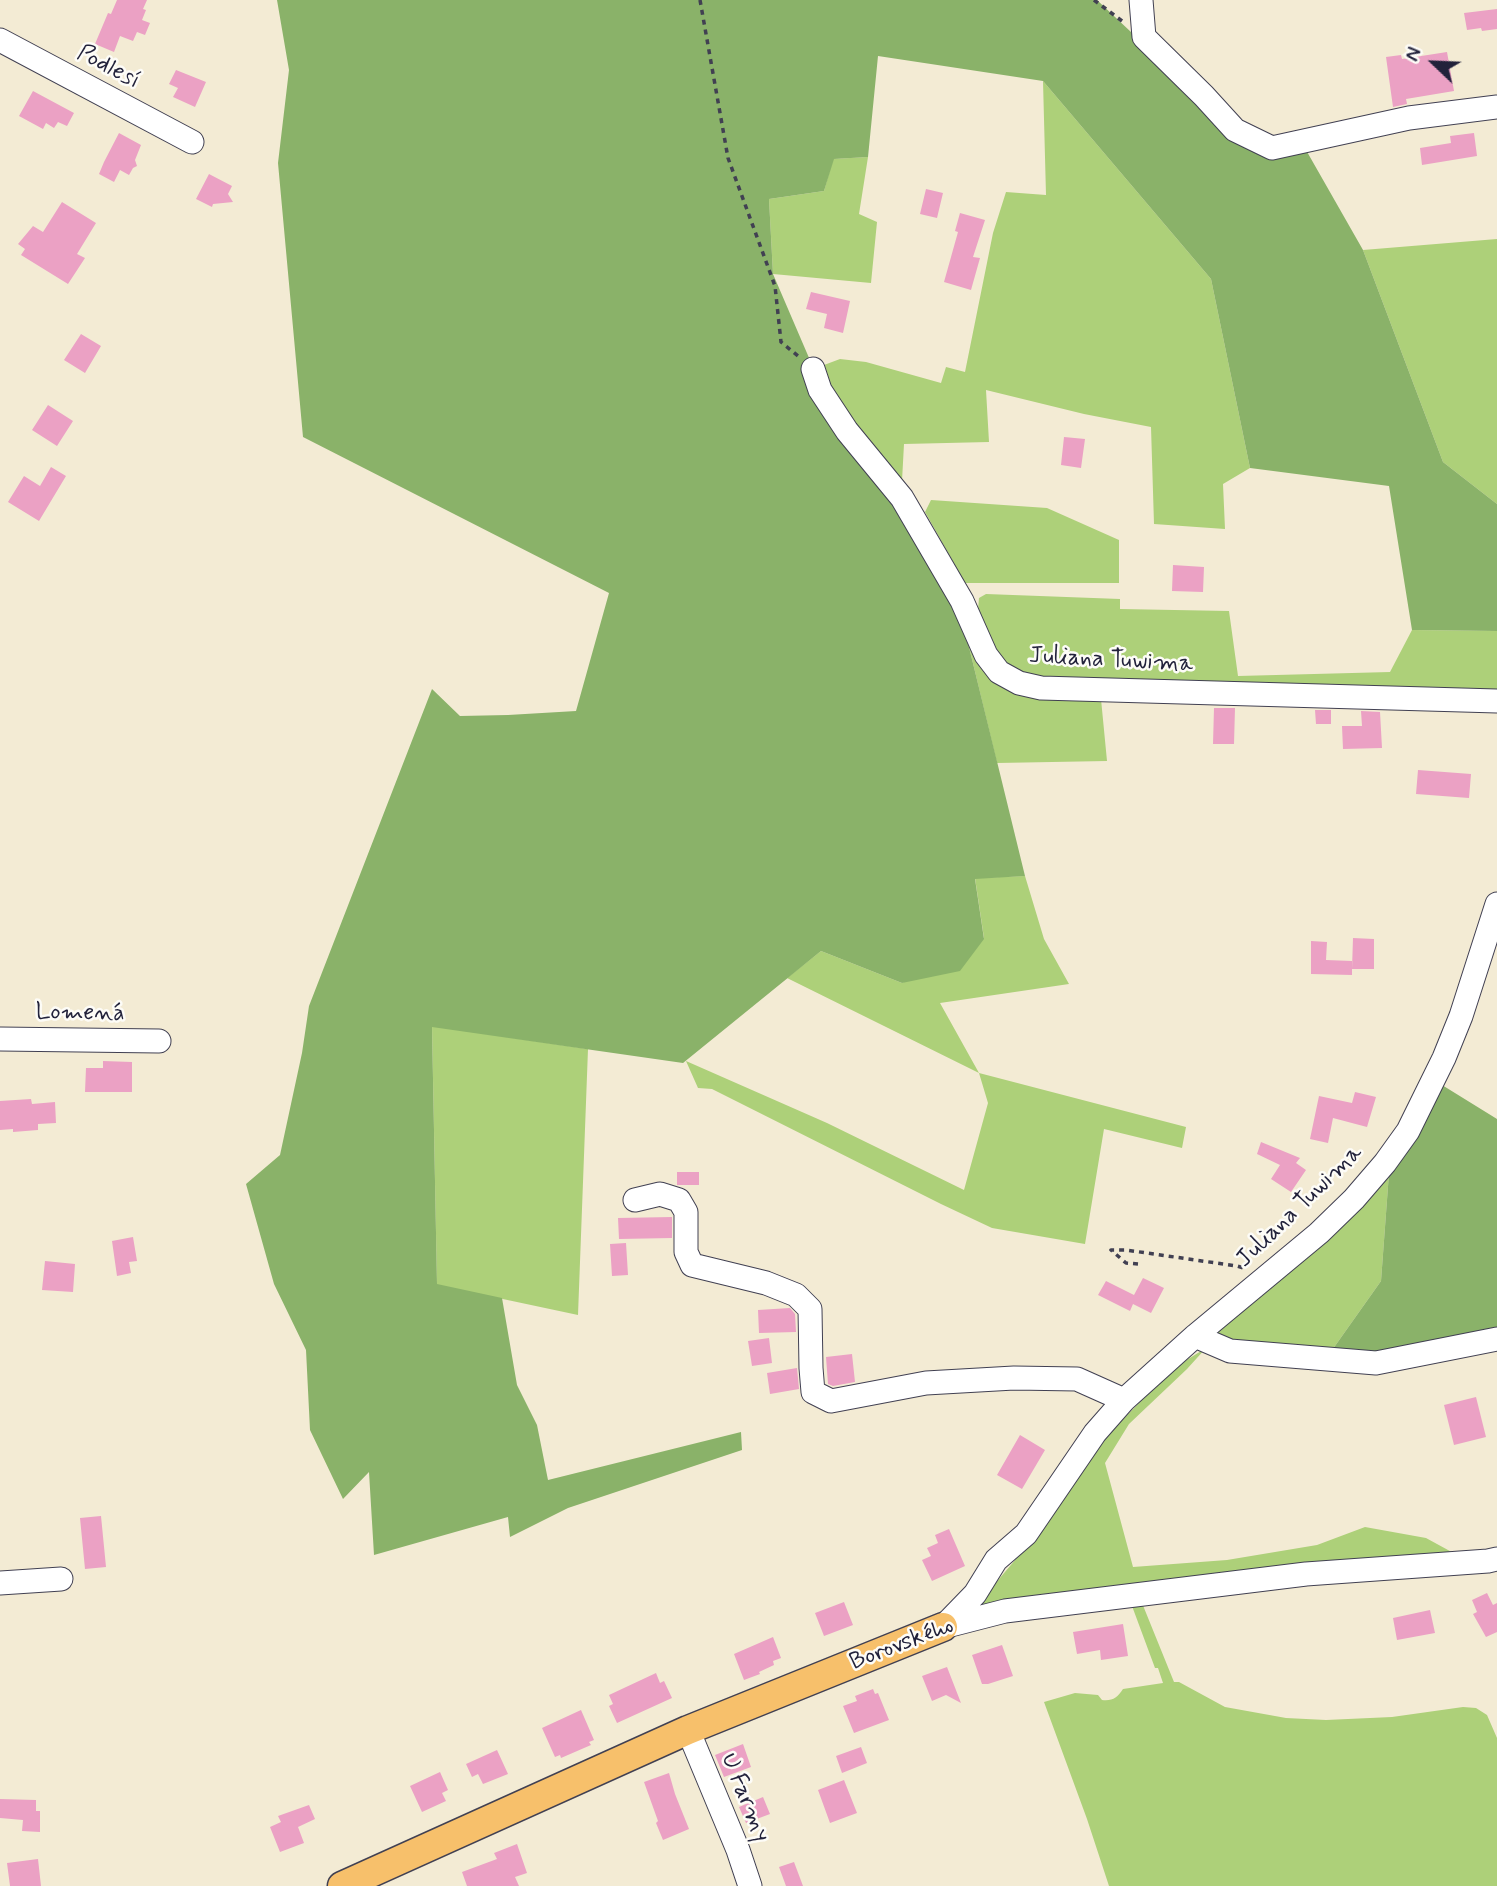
<!DOCTYPE html>
<html>
<head>
<meta charset="utf-8">
<style>
	body { margin:0 }
	#map { position:relative; width:1497px; height:1886px; overflow:hidden; background:#f3ebd4; font-family:Mynerve,sans-serif }
	canvas { display:block }
	.north { position:absolute; left:1399px; top:28px; width:70px; height:70px; -webkit-text-stroke:5px #fdfcf7; paint-order:stroke; rotate:293deg; font-size:19px; font-weight:700; line-height:28px; text-align:center; color:#22223b }
	.north::after { content:''; display:block; margin:auto; width:24px; height:32px; background:#22223b; clip-path:polygon(50% 0,100% 100%,50% 72%,0 100%) }
</style>
</head>
<body>
<div id="map">
<canvas width="1497" height="1886"></canvas>
<div class="north">N</div>
</div>
<script>
const c = document.querySelector('canvas').getContext('2d');
c.lineJoin = 'round';
function paint(path, color) {
  c.fillStyle = color;
  c.fill(path, 'evenodd');
}
function strokePath(path, color, width, dash) {
  c.strokeStyle = color;
  c.lineWidth = width;
  c.lineCap = dash ? 'butt' : 'round';
  c.setLineDash(dash || []);
  c.stroke(path);
}
function write(font, color, halo, rows, align = 'center') {
  c.font = font + ' Mynerve,sans-serif';
  c.lineWidth = 5;
  c.setLineDash([]);
  c.textBaseline = 'middle';
  c.strokeStyle = halo;
  c.fillStyle = color;
  for (const [text, x, y, turn = 0] of rows) {
    c.save();
    c.translate(x, y);
    c.rotate((+turn || 0) * Math.PI / 180);
    c.textAlign = isNaN(turn) ? turn : align;
    if (halo) c.strokeText(text, 0, 0);
    c.fillText(text, 0, 0);
    c.restore();
  }
}
const green = new Path2D(`
	M1043 81 1211 279 1250 468 1223 484 1225 529 1154 524 1151 427 1084 414 986 390 989 442 904 444 902 481 819 382 824 365 840 359 866 362 941 383 946 367 965 372 993 233 1006 192 1046 195Z
	M868 157 859 214 877 222 871 283 773 274 769 199 824 191 833 159Z
	M1497 239V504L1443 462 1363 250Z
	M931 500 1047 508 1119 540V583H965L925 512Z
	M986 594 1120 599V609L1229 611 1238 676 1390 672 1412 630 1497 631V693L1032 679 1002 668 977 622 979 598Z
	M965 630 998 683 1101 699 1107 761 997 763Z
	M1025 876 1044 939 1069 984 940 1003 979 1073 1186 1127 1182 1148 1104 1129 1085 1244 992 1228 941 1204 712 1089 698 1088 686 1061 827 1123 964 1190 988 1103 979 1073 787 978 821 951 902 983 984 938 975 878Z
	M432 1026 588 1049 578 1315 437 1285Z
	M1389 1173 1381 1281 1330 1353 1231 1344 1217 1332 1314 1251Z
	M1206 1348 1187 1369 1129 1424 1105 1463 1133 1567 1227 1560 1317 1545 1365 1527 1426 1538 1459 1556 1156 1583 971 1606 988 1592 1038 1533 1096 1447 1172 1369Z
	M1142 1603 1174 1682H1179L1225 1707 1286 1718 1326 1720 1392 1717 1463 1707 1476 1708 1487 1715 1497 1738V1886H1109L1087 1819 1044 1702 1075 1693 1098 1695 1102 1700C1113 1701 1117 1698 1123 1689L1163 1683 1158 1668H1155L1132 1606Z`);
const forest = new Path2D(`
	M277 0H1097L1235 130 1306 150 1363 250 1443 462 1497 504V631L1412 630 1389 486 1250 468 1211 279 1043 81 878 56 868 157 834 159 824 191 769 199 773 274 846 444 907 512 958 602 1025 876 975 879 984 939 960 971 902 983 821 951 683 1063 432 1027 437 1284 502 1298 517 1385 537 1425 548 1480 741 1432 742 1450 568 1508 510 1537 508 1517 374 1555 369 1472 343 1499 310 1430 306 1350 274 1284 246 1184 280 1155 302 1053 309 1006 432 689 460 716 508 715 576 711 609 593 303 437 278 163 289 70Z
	M1442 1085 1497 1119V1328L1369 1355 1330 1353 1381 1281 1389 1173Z`);
const building = new Path2D(`
	M117 0H147L143 9 146 10 142 20 150 23 145 35 137 32 133 41 120 36 114 52 95 44 108 13 111 14Z
	M1497 9V29L1482 31 1481 28 1467 30 1464 13Z
	M1447 52 1454 91 1406 99 1407 104 1393 107 1386 57 1401 55 1402 59Z
	M176 70 206 82 195 107 173 97 178 88 169 84Z
	M33 91 74 113 67 126 58 122 54 128 46 123 43 129 19 116Z
	M119 133 141 145 135 160 137 166 133 168 129 175 120 170 114 182 99 174 104 162Z
	M1474 133 1477 156 1422 165 1420 148 1451 143 1450 136Z
	M209 174 232 186 228 194 233 202 213 204 212 207 196 199Z
	M926 189 943 193 937 218 920 214Z
	M62 202 96 223 77 254 85 258 68 284 21 255 25 249 18 244 33 226 43 232Z
	M960 213 985 220 973 257 980 258 971 290 944 282 958 232 955 231Z
	M811 292 850 301 843 333 824 328 827 314 806 309Z
	M81 334 101 346 85 373 64 360Z
	M48 405 73 421 57 446 32 430Z
	M1064 437 1085 439 1081 468 1061 465Z
	M51 467 66 476 39 521 8 502 24 476 40 486Z
	M1173 565 1204 567 1203 592 1172 591Z
	M1214 708H1235L1234 744H1213Z
	M1315 710H1331V724H1316Z
	M1361 711 1380 712 1382 748 1343 749 1342 726H1362Z
	M1418 770 1471 774 1469 798 1416 794Z
	M1353 938 1374 939V969H1352Z
	M1311 941 1327 942 1326 960 1352 961V975L1311 974Z
	M103 1061 132 1062V1092H85L86 1068H103Z
	M1355 1092 1376 1097 1367 1127 1333 1118 1328 1143 1310 1139 1319 1096 1352 1103Z
	M31 1099 32 1104 55 1102 56 1123 38 1124V1130L13 1132V1129L0 1130V1101Z
	M1261 1142 1300 1158 1296 1163 1306 1170 1291 1192 1271 1179 1280 1165 1257 1154Z
	M677 1172H699V1185H677Z
	M672 1217V1238L619 1239 618 1218Z
	M133 1237 137 1261 129 1262 131 1273 117 1276 112 1241Z
	M626 1243 628 1275 612 1276 610 1244Z
	M45 1261 75 1264 73 1292 42 1290Z
	M1143 1278 1164 1288 1151 1313 1133 1304 1130 1311 1098 1295 1106 1281 1134 1295Z
	M790 1308 795 1314 796 1332 759 1333 758 1310Z
	M769 1338 772 1363 752 1366 748 1341Z
	M852 1354 855 1382 833 1386 828 1384 826 1357Z
	M797 1368 799 1389 770 1394 767 1373Z
	M1476 1397 1486 1437 1454 1445 1444 1405Z
	M1020 1435 1045 1450 1022 1489 997 1475Z
	M101 1516 106 1567 85 1569 80 1518Z
	M949 1529 965 1566 932 1581 922 1560 931 1556 927 1548 938 1543 935 1535Z
	M1487 1593 1493 1605 1497 1603V1632L1486 1637 1473 1614 1477 1612 1472 1600Z
	M844 1602 853 1625 824 1636 815 1613Z
	M1430 1610 1435 1633 1397 1640 1393 1618Z
	M1123 1624 1128 1656 1101 1660 1100 1650 1077 1654 1073 1632Z
	M773 1637 781 1658 773 1661 774 1665 759 1672 760 1674 744 1680 734 1654Z
	M1002 1645 1013 1676 988 1684H982L972 1655Z
	M947 1667 961 1703 946 1695 932 1701 922 1676Z
	M656 1673 660 1683 664 1681 672 1698 617 1723 609 1706 613 1704 609 1695Z
	M873 1689 875 1694 878 1693 889 1720 854 1733 843 1706 857 1701 855 1696Z
	M581 1710 594 1740 589 1742 591 1745 561 1758 560 1755 555 1757 542 1728Z
	M743 1744 751 1767 724 1777 715 1755Z
	M861 1747 867 1763 842 1773 836 1756Z
	M497 1750 508 1774 483 1784 478 1774 472 1777 466 1764Z
	M440 1772 448 1790 442 1793 446 1801 422 1812 410 1786Z
	M669 1773 675 1794 689 1829 663 1840 656 1823 658 1821 644 1782Z
	M844 1780 857 1813 830 1823 818 1790Z
	M763 1797 770 1814 746 1823 739 1807Z
	M0 1799 36 1800V1811H40V1832L22 1831 23 1820 0 1818Z
	M309 1805 315 1819 298 1827 304 1843 280 1852 270 1827 281 1822 278 1816Z
	M517 1844 527 1873 515 1877 519 1886H467L462 1872 497 1859 494 1853Z
	M38 1859 41 1886H10L7 1863Z
	M794 1862 803 1886H786L779 1867Z`);
const path = new Path2D(`
	M700 0 728 158 775 286 781 342 798 356
	M1094 0 1122 21
	M1138 1264 1126 1263 1111 1250H1126L1237 1266 1247 1269`);
const minor = new Path2D(`
	M1141 0 1144 37 1204 96 1235 130 1272 148 1409 118 1497 107
	M0 40 192 142
	M813 369 820 390 847 431 902 498 962 601 986 655 999 672 1019 683 1041 688 1497 701
	M0 1039 159 1041
	M635 1200 660 1194 679 1200 686 1212V1252L692 1265 766 1283 796 1295 810 1309 811 1368 813 1392 831 1401 926 1383 1014 1378 1077 1379 1124 1400
	M1195 1336 1230 1351 1376 1363 1497 1339
	M0 1583 61 1579
	M943 1627 975 1594 996 1560 1026 1534 1095 1433 1124 1400 1195 1336 1319 1233 1354 1199 1385 1163 1408 1131 1444 1058 1461 1016 1497 904
	M943 1627 1005 1611 1306 1574 1488 1561 1497 1559
	M688 1730 738 1850 750 1886`);
const major = new Path2D(`
	M342 1886 688 1730 943 1627`);
const streetNames = [
	["Podlesí",108,68,28],
	["Juliana Tuwima",1111,661,3],
	["Lomená",80,1014,1],
	["Juliana Tuwima",1300,1207,-44],
	["Borovského",902,1645,-21],
	["U Farmy",744,1798,68]
];
paint(green, '#add079');
paint(forest, '#8ab269');
paint(building, '#eba1c4');
strokePath(minor, '#414052', 25);
strokePath(major, '#414052', 31);
strokePath(path, '#414052', 3.5, [5, 5]);
strokePath(minor, '#fff', 23);
strokePath(major, '#f7c06b', 28);
write('24px', '#22223b', '#fdfcf7', streetNames);
</script>
</body>
</html>
